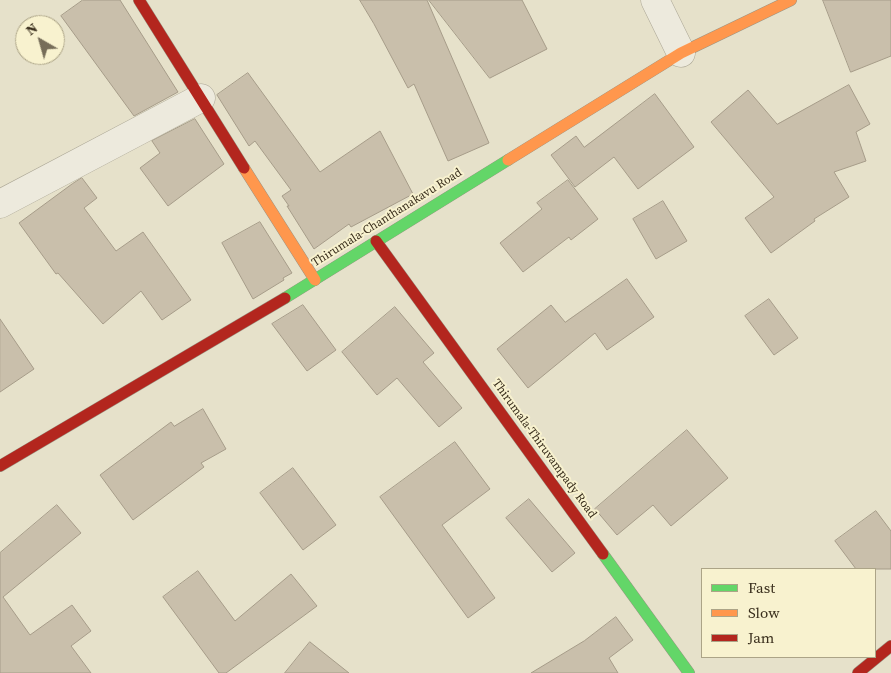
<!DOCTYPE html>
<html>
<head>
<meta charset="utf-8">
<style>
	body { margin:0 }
	#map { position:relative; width:891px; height:673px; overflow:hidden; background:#e6e1ca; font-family:"Source Serif 4",serif }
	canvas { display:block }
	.legend { position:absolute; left:701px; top:568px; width:175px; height:90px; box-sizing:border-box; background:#f8f2cf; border:1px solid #aca487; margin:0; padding:6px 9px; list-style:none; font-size:15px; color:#392e1c }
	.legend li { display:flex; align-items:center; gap:10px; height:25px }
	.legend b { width:25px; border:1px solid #aca487 }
	.north { position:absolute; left:15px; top:15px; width:50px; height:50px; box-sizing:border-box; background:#f8f2cf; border:1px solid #aca487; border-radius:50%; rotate:322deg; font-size:14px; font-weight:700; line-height:20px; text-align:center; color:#392e1c }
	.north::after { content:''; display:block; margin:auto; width:18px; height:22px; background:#766d59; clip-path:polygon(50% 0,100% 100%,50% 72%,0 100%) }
</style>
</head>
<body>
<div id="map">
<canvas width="891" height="673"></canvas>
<ul class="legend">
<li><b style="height:6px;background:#63d668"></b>Fast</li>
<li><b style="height:6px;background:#ff974d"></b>Slow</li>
<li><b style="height:6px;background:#b3261e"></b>Jam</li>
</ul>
<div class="north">N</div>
</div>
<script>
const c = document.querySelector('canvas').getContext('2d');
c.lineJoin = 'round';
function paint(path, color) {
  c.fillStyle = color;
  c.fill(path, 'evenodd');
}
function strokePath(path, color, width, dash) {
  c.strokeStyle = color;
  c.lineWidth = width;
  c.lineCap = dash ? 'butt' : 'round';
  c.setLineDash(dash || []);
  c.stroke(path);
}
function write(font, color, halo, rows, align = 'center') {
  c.font = font + ' "Source Serif 4",serif';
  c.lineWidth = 4;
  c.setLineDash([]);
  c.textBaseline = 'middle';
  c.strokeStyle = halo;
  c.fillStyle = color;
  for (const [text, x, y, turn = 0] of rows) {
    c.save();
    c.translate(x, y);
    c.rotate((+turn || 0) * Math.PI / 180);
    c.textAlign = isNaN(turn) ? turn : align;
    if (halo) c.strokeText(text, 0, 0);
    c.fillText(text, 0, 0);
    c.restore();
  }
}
const building = new Path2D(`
	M83 0H120L178 92 134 116 61 16Z
	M360 0H427L489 143 448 161 414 84 408 88 374 24Z
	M429 0H522L547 49 490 78Z
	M823 0H891V56L851 72Z
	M248 73 320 172 380 131 413 194 351 227 349 224 314 249 287 206H289L282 196 291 190 255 141 249 146 217 95Z
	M849 85 870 124 856 132 866 161 834 172 849 197 814 219 815 221 771 253 745 218 774 197 711 122 748 90 777 124Z
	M655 94 694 147 638 189 614 157 575 187 551 155 576 136 584 147Z
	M195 119 224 164 168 206 140 168 160 153 152 141Z
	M82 178 97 198 84 208 116 251 143 232 191 300 162 320 141 291 103 324 58 273 56 274 19 223 72 184Z
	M568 180 598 219 571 240 569 237 523 272 500 243 542 209 537 203Z
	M663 201 687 241 656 259 633 219Z
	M260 222 292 273 283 278 284 280 253 299 222 243Z
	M627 279 654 317 607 350 595 333 528 388 497 349 551 305 565 322Z
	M769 299 798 338 774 355 745 316Z
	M303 305 336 350 307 371 272 324Z
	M395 307 434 353 423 362 462 408 439 427 397 378 377 395 342 352Z
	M0 319 34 369 0 392Z
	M203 409 226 449 201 463 204 467 133 520 100 475 171 422 174 426Z
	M687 430 728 478 671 526 653 505 617 535 595 509Z
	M455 442 490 489 442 525 495 598 468 618 380 497Z
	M293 468 336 525 303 550 260 493Z
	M529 499 575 553 552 572 506 518Z
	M57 505 81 533 3 597 30 635 72 605 91 631 71 646 91 673H0V553Z
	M876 511 891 531V569H856L835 541Z
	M198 571 235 621 291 574 317 606 226 673H219L163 597Z
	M616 617 633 640 609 658 618 673H531L584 641Z
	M310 642 349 673H285Z`);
const street = new Path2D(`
	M655 0 681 53
	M0 204 201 98`);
const fast = new Path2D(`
	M285 298 508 160
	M603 554 689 673`);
const slow = new Path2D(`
	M508 160 681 53 791 0
	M244 168 315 280`);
const jam = new Path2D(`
	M139 0 244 168
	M376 241 603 554
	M0 466 285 298
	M858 673 891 646`);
const streetNames = [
	["Thirumala-Chanthanakavu Road",387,218,-32],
	["Thirumala-Thiruvampady Road",544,449,54]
];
paint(building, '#c9bfab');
strokePath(building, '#a69c89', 1);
strokePath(street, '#aaa594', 29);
strokePath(fast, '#9a9484', 12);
strokePath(slow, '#9a9484', 12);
strokePath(jam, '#9a9484', 12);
strokePath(street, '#edeadd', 28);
strokePath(fast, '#63d668', 11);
strokePath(slow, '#ff974d', 11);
strokePath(jam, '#b3261e', 11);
write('12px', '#392e1c', '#f8f2cf', streetNames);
</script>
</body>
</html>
